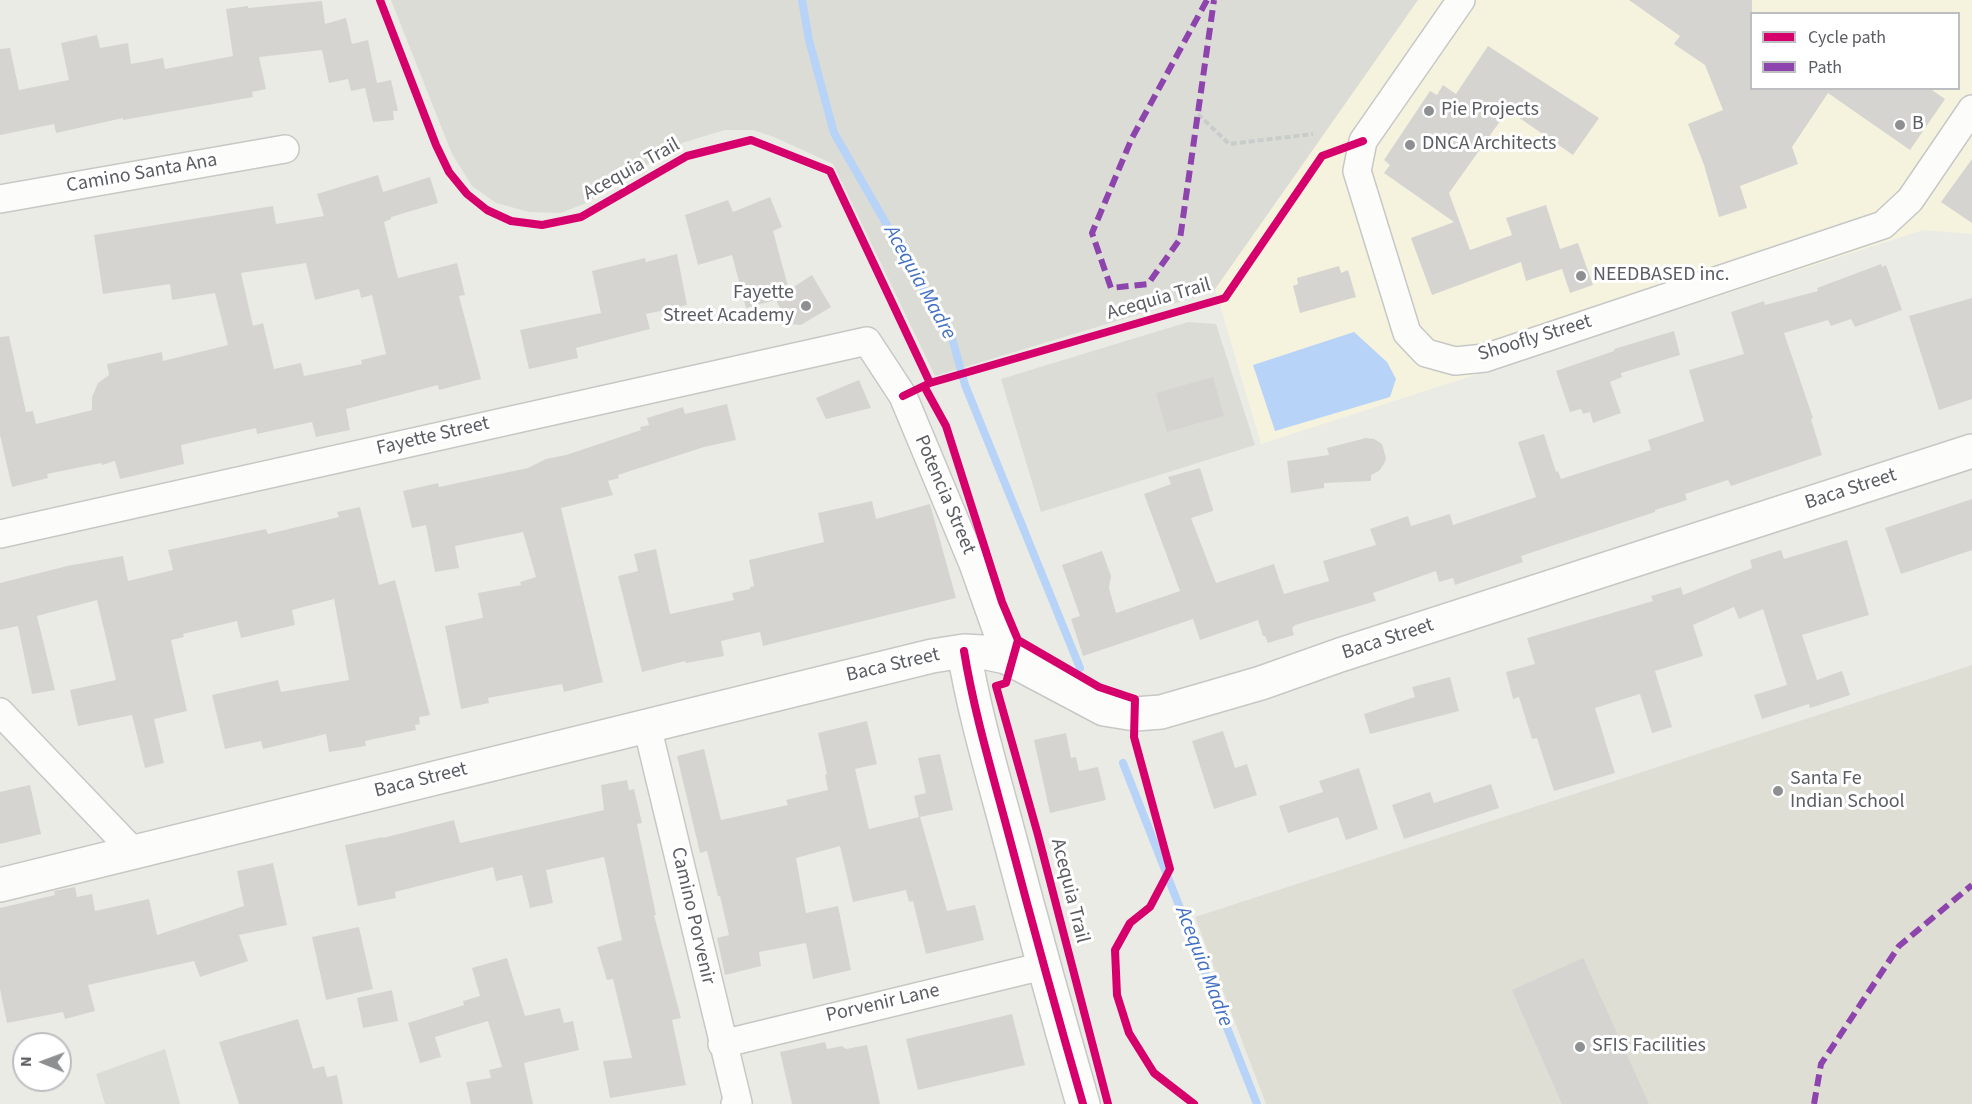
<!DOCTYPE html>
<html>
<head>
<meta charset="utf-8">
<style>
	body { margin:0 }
	#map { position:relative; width:1972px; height:1104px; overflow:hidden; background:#ebebe6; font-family:"Source Sans 3",sans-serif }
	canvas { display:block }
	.legend { position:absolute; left:1750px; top:12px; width:210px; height:78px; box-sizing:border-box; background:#fff; border:2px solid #bdbec1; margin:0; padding:8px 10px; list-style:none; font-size:18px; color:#5b5d63 }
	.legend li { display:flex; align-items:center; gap:12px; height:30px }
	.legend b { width:30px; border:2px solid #bdbec1 }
	.north { position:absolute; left:12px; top:1032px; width:60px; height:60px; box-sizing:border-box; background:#fff; border:2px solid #bdbec1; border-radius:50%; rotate:271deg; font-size:16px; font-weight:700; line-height:24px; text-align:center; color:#5b5d63 }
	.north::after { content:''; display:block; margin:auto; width:21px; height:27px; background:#8d8f91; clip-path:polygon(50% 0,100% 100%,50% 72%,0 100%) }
</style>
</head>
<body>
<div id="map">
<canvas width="1972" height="1104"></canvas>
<ul class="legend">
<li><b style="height:8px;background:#d6006c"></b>Cycle path</li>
<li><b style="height:8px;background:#8e44ad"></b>Path</li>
</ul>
<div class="north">N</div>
</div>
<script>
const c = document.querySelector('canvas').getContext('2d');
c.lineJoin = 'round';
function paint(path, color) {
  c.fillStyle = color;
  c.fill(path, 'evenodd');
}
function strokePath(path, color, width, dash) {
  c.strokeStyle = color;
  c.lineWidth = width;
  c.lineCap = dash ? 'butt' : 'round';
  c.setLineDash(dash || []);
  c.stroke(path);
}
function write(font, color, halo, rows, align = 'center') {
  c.font = font + ' "Source Sans 3",sans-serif';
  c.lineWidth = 6;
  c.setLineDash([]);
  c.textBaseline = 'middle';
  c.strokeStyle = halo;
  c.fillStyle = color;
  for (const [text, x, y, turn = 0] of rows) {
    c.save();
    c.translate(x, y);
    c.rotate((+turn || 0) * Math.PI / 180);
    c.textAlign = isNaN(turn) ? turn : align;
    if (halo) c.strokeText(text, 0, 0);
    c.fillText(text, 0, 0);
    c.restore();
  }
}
const commercial = new Path2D(`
	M1417 0H1972V234L1923 230 1261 444 1214 285ZM1752 14H1958V88H1752Z`);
const industrial = new Path2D(`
	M391 0H1418L1213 292 935 376 833 164 774 137 753 130H725L682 143 586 203 561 213 529 212 496 203 472 186 452 154Z
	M1188 322 1216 324 1255 445 1041 512 1001 379Z
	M165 1049 180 1104H105L96 1074Z`);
const education = new Path2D(`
	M1972 665V1104H1266L1195 917Z`);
const water = new Path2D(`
	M1354 332 1387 362 1396 379 1390 397 1275 431 1253 365Z`);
const stream = new Path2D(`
	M802 0 809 40 834 133 952 338 965 385 1080 668
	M1123 763 1257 1104`);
const building = new Path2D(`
	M1629 0H1752V88H1929L1945 99 1910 150 1828 93 1792 147 1798 164 1740 186 1747 208 1719 217 1704 165 1688 124 1723 110 1705 65 1674 44 1680 36Z
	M322 1 325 24 346 18 352 44 368 40 377 83 391 80 398 111H393L394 120 373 122 365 88 351 91 348 79 329 83 322 50 259 57 266 89 252 92 253 97 123 120V118L56 133 54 124 0 135V49L10 48 19 90 69 80 61 43 97 35 100 48 128 43 131 64 163 58 165 69 233 56 226 9 248 6V8Z
	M1488 46 1599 118 1573 155 1508 110 1449 193 1470 250 1512 235 1506 218 1546 205 1560 249 1578 243 1593 285 1570 293 1562 269 1526 281 1521 262 1432 295 1411 238 1454 222 1384 173 1390 165 1384 160 1430 91 1437 95 1443 85 1456 94Z
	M1972 159V223L1941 202Z
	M378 175 383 192 430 177 438 203 391 217V219L384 222 398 278 457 263 465 295 459 296 481 379 439 390 438 385 346 409 350 430 316 437 312 422 257 434 256 428 181 445 184 464 120 479 115 461 102 465 101 463 47 474 48 478 12 487 0 435V337L9 336 26 412 33 411 36 424 92 410V397L98 383 109 375 107 364 162 352 163 361 228 345 215 293 172 300 170 284 103 294 94 235 273 206 276 224 324 216 317 194ZM306 263 315 300 359 289 361 298 372 295 386 354 361 360 362 364 304 376 301 363 274 369 263 323 253 326 241 273Z
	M770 197 782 227 773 231 789 290 812 275 831 307 801 325 788 324 776 300 746 308 732 255 698 265 685 215 728 200 733 212Z
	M677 254 687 305 646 314 650 329 576 348 578 358 529 369 520 330 601 313 592 271 645 258 646 262Z
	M1881 264 1882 267 1886 265 1902 310 1855 327 1851 319 1831 326 1828 320 1784 333 1813 418 1811 419 1822 455 1731 486 1728 480 1685 494 1687 500 1655 510V512L1521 556 1523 562 1455 585 1453 578 1439 582 1436 571 1373 593 1376 601 1295 625 1292 628 1294 635 1268 643 1265 636H1263L1258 620 1200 640 1193 619 1083 656 1071 619 1080 616 1062 565 1102 551 1111 576 1109 588 1116 613 1180 591 1144 494 1171 484 1168 477 1200 468 1213 509V511L1191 518 1216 583 1274 564 1284 594 1329 581 1323 561 1376 545 1370 529 1408 516 1411 526 1450 514 1453 525 1536 497 1518 442 1544 434 1556 472 1558 471 1561 479 1651 450 1648 440 1704 421 1689 370 1744 354 1731 312 1764 301 1765 305 1818 291 1817 288Z
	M1339 266 1341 273 1348 270 1356 297 1300 313 1293 286 1298 284 1297 278Z
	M1972 298V399L1939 410 1909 316Z
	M1674 331 1680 355 1621 373 1622 377 1610 382 1621 413 1593 423 1590 412 1583 414 1581 409 1570 412 1556 371 1614 351V349Z
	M1213 377 1224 416 1167 432 1156 393Z
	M859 380 871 408 826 419 816 398Z
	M727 404 736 440 704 447 618 475 619 478 608 481 613 495 561 508 603 682 564 692 562 684 488 698 489 703 461 709 445 626 483 618 478 593 521 585 520 582 536 577 523 532 455 546 459 568 435 572 426 525 412 528 403 491 438 483 439 487 528 468 546 459 566 455 641 430 640 427 649 425 647 418 683 407 685 414Z
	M1366 438 1374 439 1382 444 1386 458 1384 464 1379 471 1371 475V481L1324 483V488L1291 493 1287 461 1329 455 1327 448Z
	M1972 499V550L1901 574 1885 528Z
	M872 501 876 519 930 504 956 598 763 646 760 632 721 641 724 656 686 663 685 661 642 672 618 576 638 571 634 554 656 549 670 614 734 600 732 593 750 589V587L754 586 749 560 824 542 818 513Z
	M360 507 379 585 395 580 430 715 419 717 420 724 415 725 416 730 365 741 366 746 329 752 326 734 263 749 261 741 225 749 212 695 278 680 281 692 349 680 334 599 292 610 295 625 241 638 237 621 183 634 184 637 171 640 187 711 154 719 164 763 145 768 132 715 78 726 70 690 116 680 97 600 37 616 55 690 32 694 18 626 0 630V583L67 566 123 556 128 581 173 570 168 550 266 529 268 534 339 517 337 512Z
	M1847 540 1869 615 1802 635 1817 680 1842 671 1850 695 1810 708 1809 704 1762 719 1754 695 1787 685 1763 609 1739 619 1734 607 1693 625 1703 656 1655 671 1672 727 1652 733 1640 694 1595 708 1615 773 1554 791 1537 738 1532 739 1519 697 1513 699 1506 672 1535 664 1527 638 1653 601 1651 596 1681 587 1683 595 1752 568 1750 560 1781 550 1784 559Z
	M1450 677 1459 711 1370 734 1364 714 1415 697 1412 687Z
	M867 721 877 764 855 769 869 829 919 817 914 796 926 793 918 758 940 754 953 810 920 817 947 911 975 905 984 940 926 954 913 901 909 902 906 890 853 902 840 846 796 858 806 913 838 906 851 970 813 979 806 943 759 952 761 966 725 975 717 938 729 935 720 896H718L707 851 700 853 677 756 704 749 721 820 788 805 786 800 828 790 825 775 827 774 818 733Z
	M1223 731 1235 768 1247 764 1257 795 1214 809 1192 741Z
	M1066 733 1071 758 1076 757 1079 771 1098 767 1106 800 1050 813 1034 740Z
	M1359 768 1378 829 1346 840 1338 817 1288 833 1279 806 1323 792 1319 781Z
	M627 780 629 790 634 789 642 823 637 824 656 915H654L681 1018 672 1020 686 1085 610 1098 603 1061 632 1058 613 979 607 980 597 947 622 940 604 857 546 870 553 903 530 908 522 875 496 881 493 867 395 892 396 898 358 906 345 845 383 837V838L454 820 460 843 604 810 601 785Z
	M1491 784 1499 808 1404 839 1392 805 1430 792 1434 803Z
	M30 785 41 834 0 844V792Z
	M273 863 287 925 239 935 248 961 200 977 194 961 88 985 95 1011 65 1019 63 1012 7 1023 0 989V908L55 895 54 891 75 887 77 897 92 894 95 911 149 899 157 935 244 906 237 871Z
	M359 927 373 989 326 1000 312 937Z
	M507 958 525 1016 560 1008 564 1023 573 1021 579 1050 524 1063 533 1104H471L466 1082 491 1078 489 1070 502 1067 488 1021 435 1037 441 1057 420 1063 408 1023 464 1005 463 1001 480 996 472 968Z
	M1583 958 1649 1104H1562L1512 990Z
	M392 990 398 1021 363 1028 357 998Z
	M1012 1014 1025 1065 918 1090 906 1039Z
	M298 1019 313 1069 324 1066 327 1077 337 1075 343 1104H239L219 1042Z
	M825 1042 827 1049 842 1046 846 1049 867 1045 880 1104H792L780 1052Z`);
const path = new Path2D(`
	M1198 114 1229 144 1313 134`);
const minor = new Path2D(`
	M1461 0 1363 141 1357 171 1407 333 1426 353 1455 361 1485 358 1883 225 1910 200 1972 109
	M0 199 285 149
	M0 534 867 341 903 396 973 564 1006 657
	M0 712 135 853
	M647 726 738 1103 735 1104
	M722 1044 1043 966`);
const tertiary = new Path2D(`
	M964 651C974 712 992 772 1008 832 1032 923 1057 1014 1083 1104
	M0 885 932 656 964 651 982 652 1006 657 1104 709 1135 714 1161 712 1261 683 1340 655 1972 451`);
const quiet = new Path2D(`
	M1207 0 1132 138 1092 233 1111 288 1148 284 1180 239 1214 0
	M1814 1104 1821 1064 1899 946 1972 885`);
const cycleway = new Path2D(`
	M380 0 436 145 449 172 467 194 487 210 511 221 542 225 581 217 687 156 751 140 830 171 930 383 903 396
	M930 383 1225 298 1322 156 1363 141
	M924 386 946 426 1002 602 1018 640
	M1018 640 1099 687 1135 699 1134 737 1170 869 1150 907 1130 923 1115 950 1117 995 1129 1033 1154 1073 1194 1104
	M1018 640 1006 683 996 686 1038 835 1108 1104
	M964 651C974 712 992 772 1008 832 1032 923 1057 1014 1083 1104`);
const markers = [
	[1429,111,6,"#8d8f91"],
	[1900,125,6,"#8d8f91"],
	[1410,145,6,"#8d8f91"],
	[1581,276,6,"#8d8f91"],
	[806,306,6,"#8d8f91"],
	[1778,791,6,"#8d8f91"],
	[1580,1047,6,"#8d8f91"]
];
const poiNames = [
	["Pie Projects",1441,111],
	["B",1912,125],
	["DNCA Architects",1422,145],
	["NEEDBASED inc.",1593,276],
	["Fayette",794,294,"right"],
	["Street Academy",794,317,"right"],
	["Santa Fe",1790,780],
	["Indian School",1790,803],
	["SFIS Facilities",1592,1047]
];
const streetNames = [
	["Acequia Trail",632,170,-29],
	["Camino Santa Ana",142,174,-10],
	["Acequia Trail",1159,300,-16],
	["Shoofly Street",1535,339,-17],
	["Fayette Street",433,437,-13],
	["Baca Street",1851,490,-18],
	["Potencia Street",944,495,67],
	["Baca Street",1388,640,-18],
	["Baca Street",893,666,-13],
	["Baca Street",421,781,-14],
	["Acequia Trail",1069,891,76],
	["Camino Porvenir",692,916,77],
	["Porvenir Lane",883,1004,-13]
];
const waterNames = [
	["Acequia Madre",919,283,61],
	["Acequia Madre",1203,967,69]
];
paint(commercial, '#f5f3de');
paint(industrial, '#dcdcd7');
paint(education, '#dfded5');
paint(water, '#b7d3f8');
strokePath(stream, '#b7d3f8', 8);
paint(building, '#d5d4d1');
strokePath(minor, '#c7c8c6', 30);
strokePath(tertiary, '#c7c8c6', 36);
strokePath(path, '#c8cccb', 4, [6, 3]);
strokePath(minor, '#fcfcfb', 27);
strokePath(tertiary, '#fcfcfb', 33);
strokePath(quiet, '#8e44ad', 6, [12, 6]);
strokePath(cycleway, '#d6006c', 8);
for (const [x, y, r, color] of markers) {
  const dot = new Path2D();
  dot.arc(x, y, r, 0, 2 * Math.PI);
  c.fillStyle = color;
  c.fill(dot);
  strokePath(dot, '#fff', 2);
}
write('20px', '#5b5d63', '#fff', poiNames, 'left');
write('20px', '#5b5d63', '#fff', streetNames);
write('italic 21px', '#4370c3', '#fff', waterNames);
</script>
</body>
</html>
